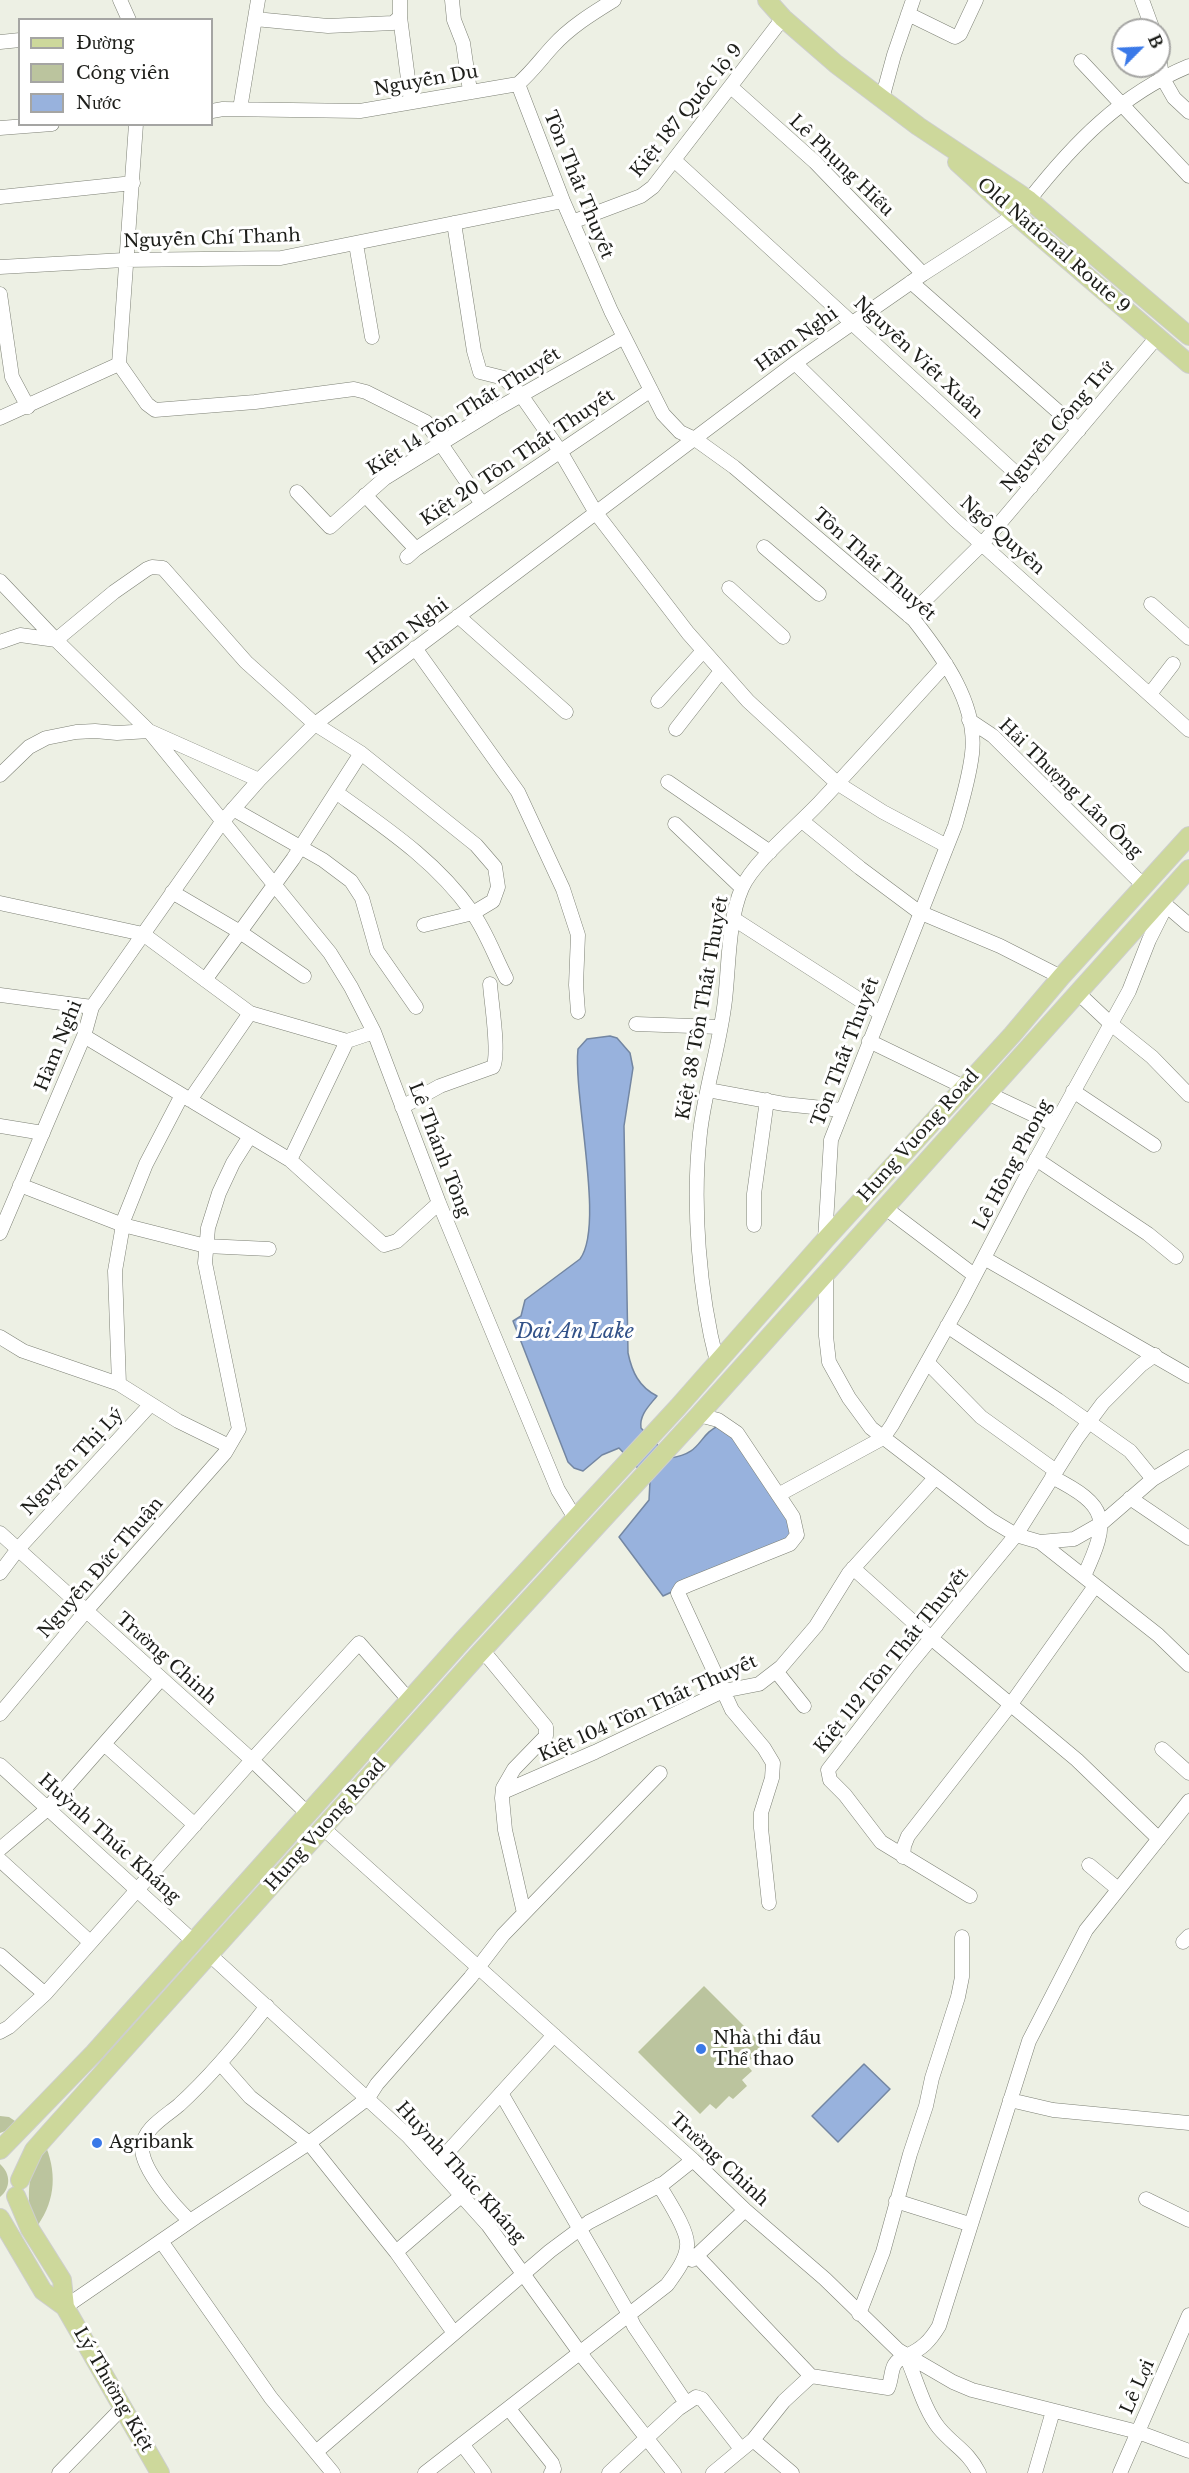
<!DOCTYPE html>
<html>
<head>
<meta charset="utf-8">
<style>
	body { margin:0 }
	#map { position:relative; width:1189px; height:2473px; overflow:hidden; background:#edf0e4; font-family:"Libre Baskerville",serif }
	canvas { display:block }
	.legend { position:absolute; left:18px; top:18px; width:195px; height:108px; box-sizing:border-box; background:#fff; border:2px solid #a5a5a3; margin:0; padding:8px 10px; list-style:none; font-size:18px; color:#1d1e1a }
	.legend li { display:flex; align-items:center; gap:12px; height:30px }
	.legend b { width:30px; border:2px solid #a5a5a3 }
	.north { position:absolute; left:1111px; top:18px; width:60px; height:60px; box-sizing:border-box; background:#fff; border:2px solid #a5a5a3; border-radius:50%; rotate:66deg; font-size:16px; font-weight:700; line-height:24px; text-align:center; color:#1d1e1a }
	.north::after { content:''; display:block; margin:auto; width:21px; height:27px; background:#3a79e8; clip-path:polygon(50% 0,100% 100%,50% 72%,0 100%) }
</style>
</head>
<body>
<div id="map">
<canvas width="1189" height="2473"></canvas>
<ul class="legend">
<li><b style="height:8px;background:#cdd89b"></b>Đường</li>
<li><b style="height:16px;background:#bbc49e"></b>Công viên</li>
<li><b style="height:16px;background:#98b2dd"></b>Nước</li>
</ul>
<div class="north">B</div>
</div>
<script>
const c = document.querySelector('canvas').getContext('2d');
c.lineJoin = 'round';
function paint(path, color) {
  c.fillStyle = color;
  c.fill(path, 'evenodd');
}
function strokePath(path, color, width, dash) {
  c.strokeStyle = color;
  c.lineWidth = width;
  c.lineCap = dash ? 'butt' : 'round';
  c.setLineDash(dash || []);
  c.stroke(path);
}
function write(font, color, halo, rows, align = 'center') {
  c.font = font + ' "Libre Baskerville",serif';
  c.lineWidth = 6;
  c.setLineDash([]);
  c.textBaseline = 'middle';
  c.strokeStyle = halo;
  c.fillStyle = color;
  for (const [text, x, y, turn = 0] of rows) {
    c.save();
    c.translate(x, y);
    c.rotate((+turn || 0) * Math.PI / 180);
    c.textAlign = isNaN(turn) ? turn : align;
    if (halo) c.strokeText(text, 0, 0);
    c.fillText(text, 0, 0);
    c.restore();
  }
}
const green = new Path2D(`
	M704 1986 764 2046 746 2064 752 2071 742 2080 747 2086 733 2099 729 2096 716 2109 710 2104 700 2114 638 2052Z
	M0 2116 9 2117 21 2125 0 2133Z
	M44 2142C57 2171 56 2199 38 2225L31 2219C26 2185 30 2173 44 2142Z
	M0 2164C11 2174 11 2188 0 2197Z`);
const water = new Path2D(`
	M610 1036 617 1038 630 1053 633 1068 624 1126 628 1353C632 1372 639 1387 657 1396 649 1406 639 1415 641 1428L670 1458C703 1454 697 1435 720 1425L728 1427 802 1532 663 1596 619 1537 649 1500 650 1481 619 1448 602 1455 583 1471 574 1468 568 1462 513 1321 521 1316 525 1300 580 1259C605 1226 573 1096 578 1049L587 1039Z
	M864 2064 890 2089 838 2142 812 2116Z`);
const minor = new Path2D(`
	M120 0 129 20
	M452 0 454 20 463 43 470 91
	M1142 0 1153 30
	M908 14 955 37 960 34 976 0
	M400 17 411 102
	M255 19 328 26 393 23 400 17V0
	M0 42 20 40
	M1159 55 1162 77 1174 98 1189 112
	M1081 61 1189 176
	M518 84 563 201 611 311 663 414 680 432 695 439 734 467 914 620C943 657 978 704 972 754 969 779 962 802 955 826L831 1140 825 1240
	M731 87 815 162 923 274
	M882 99 894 55 913 0
	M240 109 258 0
	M212 111 223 109 360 111 518 84C532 72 541 59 553 46 570 27 593 13 614 0
	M136 124 119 364 147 404 155 410 255 402 354 389 366 392 426 422 482 504
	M0 128 52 124
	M674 160 1031 487
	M0 197 133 183
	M1029 200C1074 143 1121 94 1189 66
	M572 222 641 196 653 187 783 18
	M454 223 474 351 480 372 504 378 521 395 560 451 596 513 688 633 748 701 837 783 883 812 947 846
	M356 244 372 337
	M0 267 124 260 281 258 563 201
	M911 282 1079 430
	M0 294 12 377 28 407
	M795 363 955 520 1189 730
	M0 418 119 364
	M297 492 330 527 385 478 495 410 624 337
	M365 495 416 549
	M764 547 819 594
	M407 557 416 549 651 390
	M0 581 56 640 149 731 330 953 351 987 374 1032 439 1203 558 1490 575 1518
	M729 588 783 637
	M1151 604 1189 638
	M458 616 566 712
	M909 616 983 543 1157 337
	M0 642 20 635 56 640 114 592 147 569 152 567 163 568 246 662 315 724 361 753 476 845 495 867 498 887 493 901 473 913 424 925
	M415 648 518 792 563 889 578 935 576 985 578 1012
	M1150 694 1173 664
	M658 701 703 651
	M969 720 993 736 1144 886
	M676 729 721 671
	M0 775 29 747 46 738 76 732 95 731 117 733 149 731 259 780
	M668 782 770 852
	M337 793C386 828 437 862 472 912 486 931 495 957 506 978
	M233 809 323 860 351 881 362 898 377 951 416 1007
	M802 821 860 868 919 912 1000 946 1061 977
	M675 824 742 888
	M172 892 240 932 304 976
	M1161 901 1189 925
	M0 903 143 934 250 1013 347 1041 374 1032
	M734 919 880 1013
	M205 980 293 859 361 753
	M1077 992 1111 1024 1152 1057 1189 1095
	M0 995 92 1007
	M636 1024 720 1027
	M84 1036 290 1160 384 1245 397 1241 439 1203
	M869 1041 964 1087
	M708 1090 784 1104 842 1110
	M1073 1091 1154 1145
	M987 1093 1055 1125
	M190 1100 250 1013
	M402 1107 440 1086 493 1067C500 1054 491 1001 490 984
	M0 1126 43 1133
	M1036 1159 1148 1234 1176 1257
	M290 1160 347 1041
	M20 1185 123 1225 206 1246 269 1249
	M884 1207 974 1275
	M754 1225V1194L767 1100
	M0 1233 84 1036 92 1007 222 822 259 780 315 724 795 363 923 274 1015 215
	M984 1258 1189 1376
	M826 1271V1336L829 1362 849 1398 871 1428 991 1520 1016 1535 1040 1542 1074 1539 1102 1523 1153 1479 1189 1457
	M947 1326 1058 1400 1130 1451 1153 1479
	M0 1337 23 1351 119 1384 178 1421 229 1446
	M717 1362C699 1293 692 1204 700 1133 705 1088 720 1045 725 1000 729 966 728 920 742 888 754 861 799 825 821 801 863 756 904 710 946 664
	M927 1362 981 1417 1056 1471
	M119 1384 115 1271 124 1219 146 1164 182 1095
	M699 1415 718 1420 737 1433 793 1517 797 1535 790 1544 688 1585 681 1588 678 1593 732 1710 764 1748 773 1763 772 1778 761 1813V1828L769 1903
	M1052 1477C1109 1506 1110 1520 1084 1576
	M778 1495 883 1438 892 1425 962 1300 1022 1185 1129 991 1149 940 1166 906
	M1130 1498 1189 1538
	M0 1533 252 1760 307 1813
	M1040 1542 1158 1635 1189 1665
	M853 1568 931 1638 1077 1760 1159 1839
	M0 1573 18 1549 151 1404
	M479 1654 489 1658 546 1727V1736L514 1769 503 1788 502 1798 505 1830 524 1913
	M776 1671 804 1706
	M0 1714 86 1611 225 1453 239 1429 205 1263 208 1228 219 1193 233 1163 250 1136
	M104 1744 195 1825
	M1162 1749 1189 1773
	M0 1765 193 1941
	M503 1792 595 1752 723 1691 759 1684 781 1667 816 1626 849 1573 935 1478
	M323 1828 693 2160 745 2210 825 2279 898 2350 953 2382 972 2390 1138 2432 1189 2451
	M0 1849 45 1811 161 1679
	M903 1857 904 1846 908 1836 1011 1704 1095 1586
	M0 1860 90 1942
	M1089 1865 1118 1889
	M970 1896 881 1842 845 1795 830 1780 828 1770 909 1665 1016 1535 1077 1438 1103 1403 1141 1365 1155 1355
	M1183 1942 1189 1936
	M0 1955 45 1994
	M210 1955 408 2136 488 2225 580 2353 674 2473
	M0 2032 9 2027 45 1994 252 1760 359 1643 409 1700
	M220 2063 250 2097 309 2143 396 2252 454 2333
	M501 2093 626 2309 634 2326 686 2403
	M1010 2100 1053 2110 1189 2123
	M435 2166 554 2035
	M1146 2199 1189 2220
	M896 2201 969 2224
	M190 2221C175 2207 143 2171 142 2149 142 2129 166 2116 179 2105 212 2075 240 2041 267 2006
	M161 2241 271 2398 333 2473
	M396 2252 461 2196
	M696 2255 811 2376 888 2388C894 2374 888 2363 906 2356
	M692 2260 745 2210
	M65 2307 196 2217 309 2143 368 2098 377 2084 470 1978 503 1935 660 1773
	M859 2314 883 2252 910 2154 926 2106 932 2078 958 1997 962 1977V1937
	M509 2409 552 2463 554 2469 551 2473
	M753 2440 792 2473
	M462 2444 484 2473
	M316 2452 550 2251 589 2222 664 2183 693 2160
	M59 2473 122 2408
	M425 2473 667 2285C675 2274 686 2260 687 2246 689 2231 667 2199 659 2185
	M609 2473 678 2409 696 2397 702 2399 741 2449
	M713 2473 753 2440 784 2401 811 2376
	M979 2473C968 2451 954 2446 939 2428 924 2410 916 2378 906 2356 922 2349 930 2341 939 2326L1029 2041 1086 1930 1189 1801
	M1035 2473 1053 2411
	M1120 2473 1189 2315`);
const major = new Path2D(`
	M767 0 783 18 836 64 918 126 1029 200 1189 336
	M957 162 1015 215 1189 364
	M0 2150 94 2053 463 1640 678 1407 825 1240 1012 1035 1061 977 1189 836
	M20 2180 34 2150 49 2133 479 1654 699 1415 1189 869
	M16 2196 30 2229 62 2280 65 2307 160 2473
	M0 2218 43 2291 65 2307`);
const markers = [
	[701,2049,6,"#3a79e8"],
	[97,2143,6,"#3a79e8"]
];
const streetNames = [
	["Nguyễn Du",426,81,-10],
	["Kiệt 187 Quốc lộ 9",687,111,-51],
	["Lê Phụng Hiểu",841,166,44],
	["Tôn Thất Thuyết",578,185,68],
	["Nguyễn Chí Thanh",212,239,-2],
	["Old National Route 9",1053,246,41],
	["Hàm Nghi",797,340,-36],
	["Nguyễn Viết Xuân",918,358,43],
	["Kiệt 14 Tôn Thất Thuyết",464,412,-32],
	["Nguyễn Công Trứ",1058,427,-50],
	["Kiệt 20 Tôn Thất Thuyết",518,458,-34],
	["Ngô Quyền",1002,536,42],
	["Tôn Thất Thuyết",874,565,42],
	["Hàm Nghi",408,632,-37],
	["Hải Thượng Lãn Ông",1070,789,44],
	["Kiệt 38 Tôn Thất Thuyết",703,1008,-80],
	["Hàm Nghi",59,1046,-68],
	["Tôn Thất Thuyết",846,1052,-69],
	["Hung Vuong Road",919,1136,-48],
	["Lê Thánh Tông",439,1150,69],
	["Lê Hồng Phong",1013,1165,-62],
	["Nguyễn Thị Lý",73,1462,-47],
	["Nguyễn Đức Thuận",101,1568,-49],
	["Trường Chinh",166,1659,42],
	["Kiệt 112 Tôn Thất Thuyết",892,1661,-51],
	["Kiệt 104 Tôn Thất Thuyết",648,1709,-24],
	["Hung Vuong Road",326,1825,-48],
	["Huỳnh Thúc Kháng",109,1839,42],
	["Trường Chinh",719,2160,43],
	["Huỳnh Thúc Kháng",460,2173,48],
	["Lê Lợi",1138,2387,-66],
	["Lý Thường Kiệt",113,2390,60]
];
const poiNames = [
	["Nhà thi đấu",713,2039],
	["Thể thao",713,2060],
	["Agribank",109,2143]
];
const waterNames = [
	["Dai An Lake",575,1332]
];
paint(green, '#bbc49e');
paint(water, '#98b2dd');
strokePath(water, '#7386a2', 1.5);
strokePath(minor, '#7d8075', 15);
strokePath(major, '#cdcecd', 20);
strokePath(minor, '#fff', 14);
strokePath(major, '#cdd89b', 18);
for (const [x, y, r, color] of markers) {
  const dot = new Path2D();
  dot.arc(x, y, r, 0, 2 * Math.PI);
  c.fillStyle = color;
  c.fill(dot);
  strokePath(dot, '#fff', 2);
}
write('18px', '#1d1e1a', '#fff', streetNames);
write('18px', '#1d1e1a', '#fff', poiNames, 'left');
write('italic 20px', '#315188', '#fff', waterNames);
</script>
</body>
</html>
